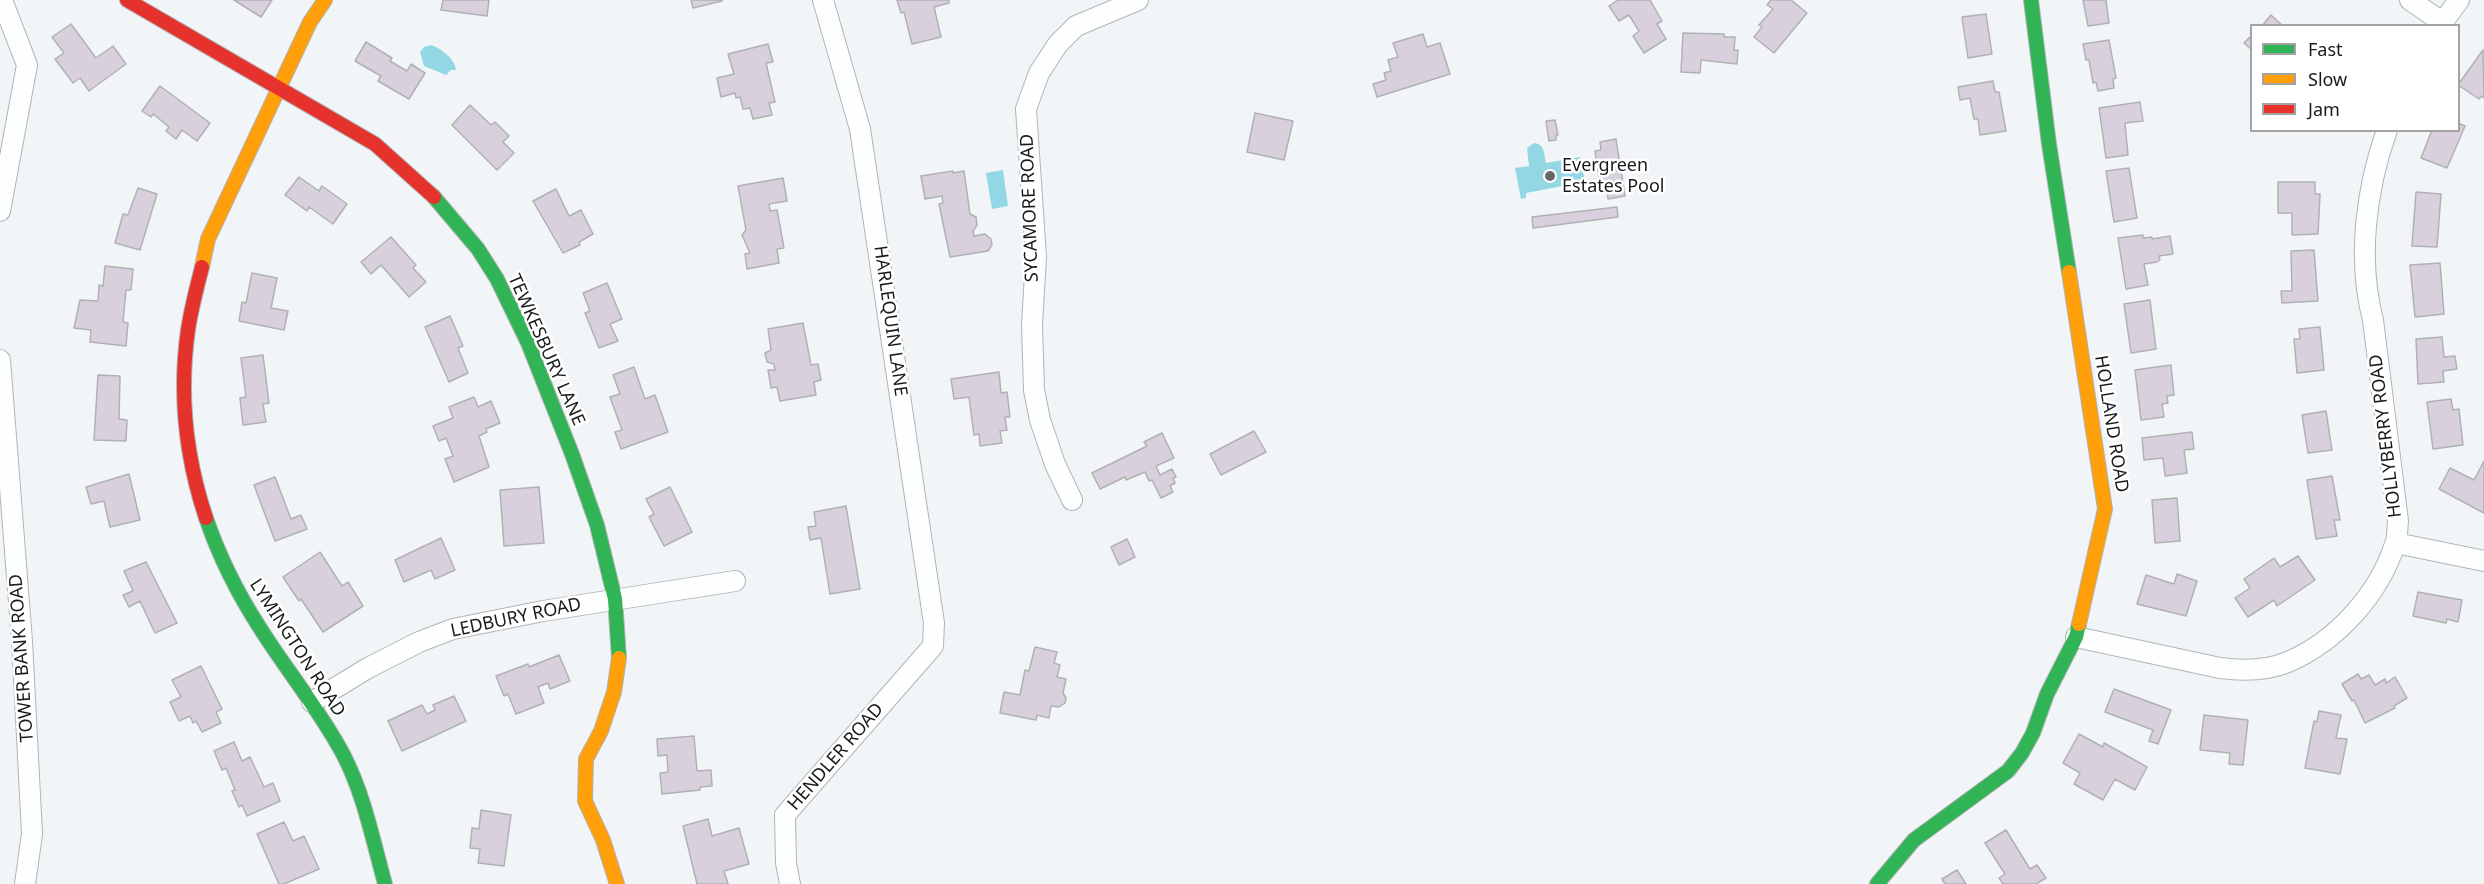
<!DOCTYPE html>
<html>
<head>
<meta charset="utf-8">
<style>
	body { margin:0 }
	#map { position:relative; width:2484px; height:884px; overflow:hidden; background:#f2f5f8; font-family:"Noto Sans",sans-serif }
	canvas { display:block }
	.legend { position:absolute; left:2250px; top:24px; width:210px; height:108px; box-sizing:border-box; background:#fff; border:2px solid #a3a3a4; margin:0; padding:8px 10px; list-style:none; font-size:18px; color:#191a1c }
	.legend li { display:flex; align-items:center; gap:12px; height:30px }
	.legend b { width:30px; border:2px solid #a3a3a4 }
</style>
</head>
<body>
<div id="map">
<canvas width="2484" height="884"></canvas>
<ul class="legend">
<li><b style="height:8px;background:#30b455"></b>Fast</li>
<li><b style="height:8px;background:#ff9f0a"></b>Slow</li>
<li><b style="height:8px;background:#e5322d"></b>Jam</li>
</ul>
</div>
<script>
const c = document.querySelector('canvas').getContext('2d');
c.lineJoin = 'round';
function paint(path, color) {
  c.fillStyle = color;
  c.fill(path, 'evenodd');
}
function strokePath(path, color, width, dash) {
  c.strokeStyle = color;
  c.lineWidth = width;
  c.lineCap = dash ? 'butt' : 'round';
  c.setLineDash(dash || []);
  c.stroke(path);
}
function write(font, color, halo, rows, align = 'center') {
  c.font = font + ' "Noto Sans",sans-serif';
  c.lineWidth = 5;
  c.setLineDash([]);
  c.textBaseline = 'middle';
  c.strokeStyle = halo;
  c.fillStyle = color;
  for (const [text, x, y, turn = 0] of rows) {
    c.save();
    c.translate(x, y);
    c.rotate((+turn || 0) * Math.PI / 180);
    c.textAlign = isNaN(turn) ? turn : align;
    if (halo) c.strokeText(text, 0, 0);
    c.fillText(text, 0, 0);
    c.restore();
  }
}
const water = new Path2D(`
	M431 45C442 49 455 59 456 70H451L446 75 424 66 420 52 424 47Z
	M1534 143C1545 144 1544 154 1546 163L1580 157 1586 187 1580 188 1578 183 1526 193V198L1521 199 1515 168 1529 166 1527 148Z
	M1003 170 1008 206 992 209 986 173Z`);
const building = new Path2D(`
	M234 0H272L261 17Z
	M443 0H489L487 16 441 10Z
	M691 0H722V1L693 8Z
	M897 0H949V3L934 7 941 37 912 44 904 12 901 13Z
	M1618 0H1650L1662 21 1657 24 1666 39 1644 53 1633 36 1639 31 1629 15 1619 21 1609 6Z
	M1771 0H1791L1807 13 1774 53 1754 37 1762 27 1759 25 1773 9 1767 5Z
	M2083 0H2106L2109 23 2088 26Z
	M1986 14 1992 54 1968 58 1962 17Z
	M2271 15 2283 26H2262Z
	M71 24 96 58 113 46 126 64 89 91 80 78 73 83 55 59 64 53 52 37Z
	M1683 33 1724 34V37H1735L1734 50H1738L1737 64 1701 60 1700 73 1681 72Z
	M1423 34 1427 47 1440 43 1450 74 1377 97 1373 84 1386 80 1384 73 1391 71 1388 60 1398 57 1393 43Z
	M2252 35V50L2244 43Z
	M2109 40 2116 78 2113 79 2114 88 2098 91 2096 82 2093 83 2089 60H2086L2083 44Z
	M366 42 392 58 390 61 407 71 411 64 425 73 409 99 378 81 381 76 355 61Z
	M768 44 773 62 766 63 775 102 769 103 772 115 753 119 750 108 743 109 740 97 736 98 735 93 721 97 717 78 734 74 728 54Z
	M2483 50 2484 98 2481 96 2479 99 2458 85Z
	M1993 81 1995 92H1999L2006 131 1980 135 1978 119H1974L1970 98 1960 100 1958 87Z
	M160 86 210 123 197 141 182 130 176 139 166 131 169 127 153 114 151 117 142 111Z
	M2140 102 2143 121 2125 123 2128 155 2106 158 2099 108Z
	M470 105 491 125 495 122 509 136 503 142 514 153 497 170 452 125Z
	M1255 113 1293 121 1284 160 1247 152Z
	M1555 120 1558 135H1556V140L1549 141 1546 121Z
	M2458 123 2465 126 2447 168 2421 158 2432 130H2458Z
	M1616 139 1625 196 1608 199 1607 191 1601 192 1595 151 1601 150 1600 142Z
	M2129 168 2137 218 2114 222 2106 171Z
	M953 171V173L964 171 970 214 976 217 977 225 973 231 974 236 985 234 991 239 992 245 988 251 950 257 939 204 943 203 942 196 925 199 921 176Z
	M299 177 319 191 322 186 347 204 333 224 309 207 307 211 285 195Z
	M783 178 787 201 769 204 770 211 777 210 784 248 777 249 779 263 747 269 745 254 750 253 742 235 746 230 738 186Z
	M2278 182H2315V194H2320L2318 234 2292 235V213H2278Z
	M138 188 157 194 140 250 115 243 123 214 128 215Z
	M556 189 569 216 581 210 593 234 579 242 580 245 563 253 533 201Z
	M2416 192 2441 194 2437 247 2412 246Z
	M1617 207 1618 217 1533 228 1532 217Z
	M2143 235V238L2152 237V239L2170 236 2173 254 2159 256 2160 260 2157 262 2144 264 2148 285 2126 289 2118 238Z
	M391 237 416 265 413 268 426 282 409 297 381 265 371 274 361 262Z
	M2314 250 2318 301 2282 303 2281 291H2292L2291 251Z
	M2440 263 2444 314 2415 317 2410 265Z
	M105 266 133 269 131 290H126L123 322 128 323 126 346 90 342 91 330 74 328 80 300 98 301 99 285 103 286Z
	M252 273 277 278 271 308 288 311 284 330 239 321 242 302 246 303Z
	M607 283 622 319 610 324 618 341 599 348 585 313 590 311 583 293Z
	M2150 300 2156 349 2131 353 2124 304Z
	M450 316 463 346 458 348 468 373 449 382 425 327Z
	M803 323 811 365 818 364 821 380 814 382 816 395 780 401 777 387 771 388 768 370H775L774 364 767 362 765 353 771 350 768 329Z
	M2320 327 2324 370 2297 373 2294 339H2300L2299 329Z
	M2442 337 2444 357 2455 356 2457 369 2443 371 2444 382 2418 384 2416 339Z
	M263 355 269 403 263 404 266 422 243 425 240 398 246 397 241 358Z
	M2171 365 2174 395 2167 396 2168 403 2162 404 2164 417 2141 420 2135 370Z
	M634 367 645 399 655 395 668 432 621 449 615 432 622 430 610 397 620 394 613 375Z
	M999 372 1001 393 1007 392 1010 417H1005L1007 430 1000 431 1002 443 980 446 979 434 974 435 969 397 954 399 951 379Z
	M98 375 120 376 119 419 127 420 126 441 94 440Z
	M474 397 478 407 491 401 500 423 486 429 487 432 479 436 489 467 454 482 445 459 453 456 446 438 439 441 433 426 453 418 449 407Z
	M2451 399 2453 410 2459 409 2463 445 2433 449 2427 402Z
	M2326 411 2332 450 2308 453 2302 415Z
	M1254 431 1266 452 1221 475 1210 454Z
	M2192 432 2194 449 2184 450 2187 473 2165 476 2163 458 2144 460 2142 438Z
	M1162 433 1174 458 1156 466 1160 475 1172 469 1176 477 1173 478 1175 483 1170 486 1173 492 1161 498 1152 480 1149 481 1145 472 1126 480 1125 477 1100 489 1092 473 1147 446 1144 442Z
	M2484 461V513L2439 489 2450 468 2474 480Z
	M129 474 140 520 110 527 104 501 91 504 86 487Z
	M2332 476 2340 520H2334L2337 536 2316 539 2307 480Z
	M275 477 291 519 301 515 307 529 275 541 254 485Z
	M539 487 544 543 504 546 500 490Z
	M670 487 692 532 664 546 649 517 654 514 646 499Z
	M2177 498 2180 541 2155 543 2152 500Z
	M846 506 860 589 830 594 821 538 810 540 808 527 816 526 814 512Z
	M441 538 455 570 435 579 431 570 404 582 395 560Z
	M1127 539 1135 557 1119 565 1111 547Z
	M320 552 342 586 348 582 363 606 323 632 301 599 299 601 283 577Z
	M2298 556 2315 580 2277 606 2274 600 2248 617 2235 598 2250 588 2244 579 2274 558 2280 567Z
	M146 562 177 623 155 633 140 601 129 607 123 595 133 591 124 571Z
	M2177 574 2197 581 2186 616 2137 604 2146 575 2174 584Z
	M2418 592 2462 600 2458 622 2447 619 2446 623 2413 616Z
	M1035 647 1057 652 1054 663 1060 665 1057 677 1066 679 1063 693 1066 698 1065 703 1059 707 1051 706 1049 718 1037 715 1036 720 1000 713 1004 692 1020 695 1025 670 1029 671Z
	M559 655 570 681 550 689 548 683 538 687 544 703 516 714 508 694 504 696 496 676 528 664 529 667Z
	M201 666 222 709 216 712 221 723 202 732 196 721 193 723 190 716 179 721 170 702 181 697 172 680Z
	M2358 674 2361 679 2369 675 2375 685 2385 679 2386 683 2395 677 2407 698 2394 706 2395 708 2365 723 2354 700 2352 701 2342 684Z
	M2114 689 2171 710 2158 744 2149 741 2153 730 2105 712Z
	M454 696 466 721 402 751 388 721 422 705 427 714 435 710 433 705Z
	M2319 711 2341 715 2336 738 2347 739 2340 774 2305 768 2314 721 2317 722Z
	M2204 715 2248 720 2243 765 2229 764 2230 753 2200 750Z
	M2079 734 2103 747 2104 743 2147 767 2135 790 2115 779 2103 800 2074 784 2080 773 2063 763Z
	M694 736 697 771 711 770 712 786 700 787V790L662 794 660 773 668 772 667 755 658 756 657 739Z
	M234 742 242 761 250 757 264 787 273 783 280 801 247 816 242 805 239 807 232 791 235 790 226 768 222 770 214 751Z
	M481 810 511 815 504 866 478 863 480 849 470 848 472 828 479 829Z
	M708 819 712 836 739 828 749 864 724 871 728 884H697L683 826Z
	M284 822 293 841 304 836 319 869 284 884H279L257 834Z
	M2006 830 2030 869 2037 865 2046 878 2036 884H2003L1999 878 2005 874 1985 843Z
	M1957 870 1966 884H1945L1942 879Z`);
const street = new Path2D(`
	M2410 0 2442 22
	M2440 26 2459 0
	M0 211 27 65 2 0
	M0 360 22 641 32 834 25 884
	M1072 500 1055 464 1040 420 1034 390 1032 325 1036 257 1026 109 1039 73 1058 44 1076 26 1138 0
	M2396 543 2484 561
	M2076 637 2220 668C2243 671 2266 671 2288 662 2337 641 2379 594 2395 544 2398 537 2397 528 2398 521L2373 320C2357 259 2366 189 2387 130
	M312 702 368 668 419 642 453 629 543 611 735 581
	M790 884 786 863 785 815 933 646 934 623 860 129 823 0`);
const fast = new Path2D(`
	M2031 0 2049 144 2069 272
	M434 197 478 249 497 279 528 343 572 454 597 525 615 599 619 658
	M206 518C219 556 238 594 260 628 287 671 319 709 343 754 364 794 373 841 385 884
	M1877 884 1914 840 2008 771 2022 753 2033 733 2047 694 2076 637 2079 624`);
const slow = new Path2D(`
	M202 267 208 239 310 22 325 0
	M2069 272 2105 509 2079 624
	M617 884 603 840 585 801 586 759 601 731 614 692 619 658`);
const jam = new Path2D(`
	M127 0 375 144 434 197
	M202 267C197 287 191 309 188 330 179 393 186 458 206 518`);
const markers = [
	[1550,176,6,"#656769"]
];
const poiNames = [
	["Evergreen",1562,166],
	["Estates Pool",1562,187]
];
const streetNames = [
	["SYCAMORE ROAD",1030,208,-92],
	["HARLEQUIN LANE",890,321,82],
	["TEWKESBURY LANE",546,350,66],
	["HOLLAND ROAD",2111,424,81],
	["HOLLYBERRY ROAD",2386,436,-97],
	["LEDBURY ROAD",516,618,-12],
	["LYMINGTON ROAD",297,648,57],
	["TOWER BANK ROAD",22,658,-94],
	["HENDLER ROAD",836,757,-49]
];
paint(water, '#94d7e4');
paint(building, '#d8d1dd');
strokePath(building, '#b0b1b3', 1.5);
strokePath(street, '#b2b4b5', 22);
strokePath(fast, '#b2b4b5', 16);
strokePath(slow, '#b2b4b5', 16);
strokePath(jam, '#b2b4b5', 16);
strokePath(street, '#fdfefe', 20);
strokePath(fast, '#30b455', 14);
strokePath(slow, '#ff9f0a', 14);
strokePath(jam, '#e5322d', 14);
for (const [x, y, r, color] of markers) {
  const dot = new Path2D();
  dot.arc(x, y, r, 0, 2 * Math.PI);
  c.fillStyle = color;
  c.fill(dot);
  strokePath(dot, '#fff', 2);
}
write('18px', '#191a1c', '#fff', poiNames, 'left');
write('18px', '#191a1c', '#fff', streetNames);
</script>
</body>
</html>
